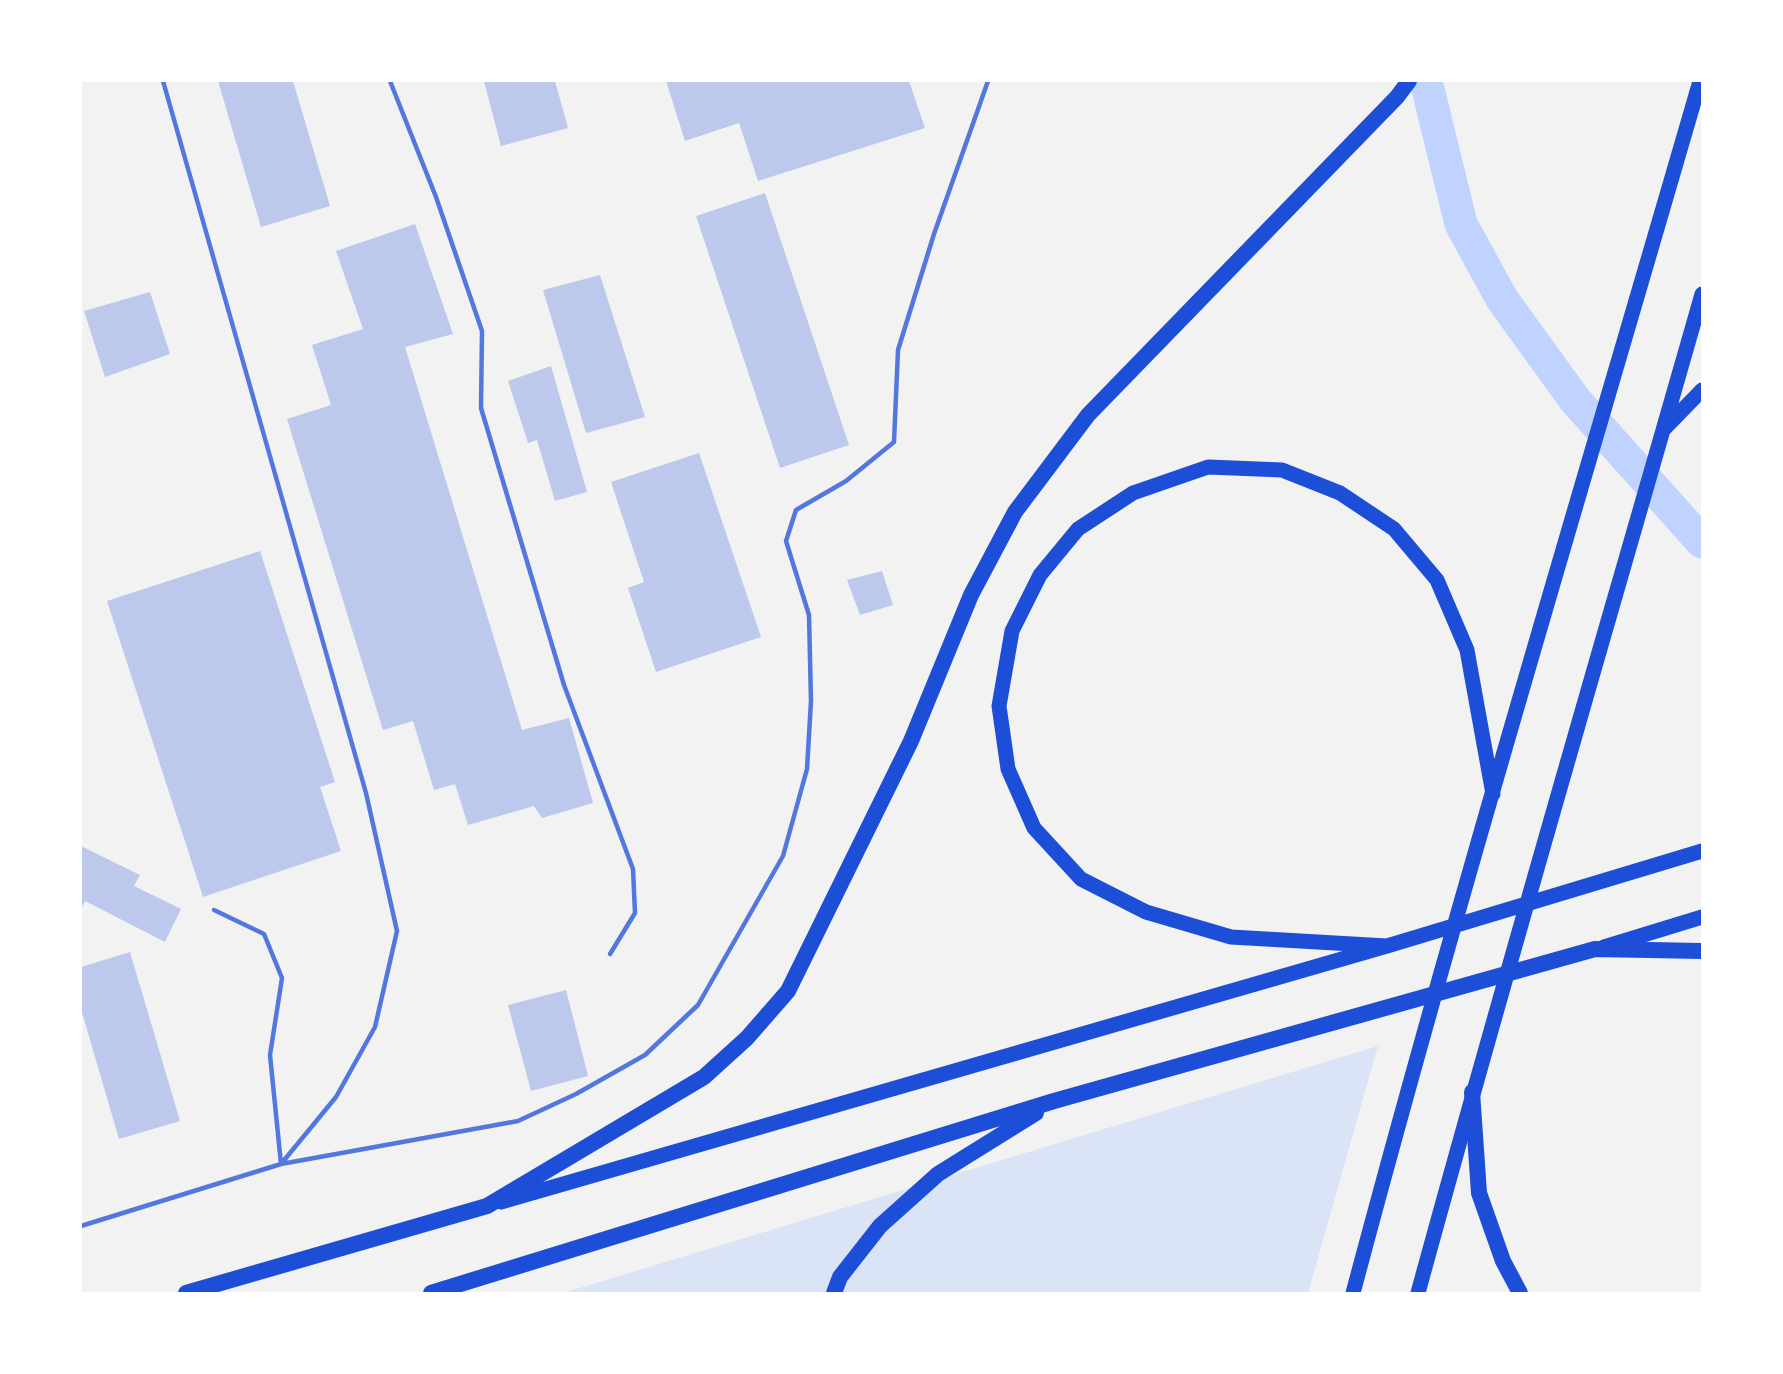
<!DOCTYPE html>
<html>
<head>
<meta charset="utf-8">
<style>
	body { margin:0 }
	#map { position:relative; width:1783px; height:1374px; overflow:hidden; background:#f2f2f2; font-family:Roboto,sans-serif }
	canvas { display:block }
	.frame { position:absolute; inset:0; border:82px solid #fff; pointer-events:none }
</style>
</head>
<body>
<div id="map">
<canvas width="1783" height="1374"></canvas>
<div class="frame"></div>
</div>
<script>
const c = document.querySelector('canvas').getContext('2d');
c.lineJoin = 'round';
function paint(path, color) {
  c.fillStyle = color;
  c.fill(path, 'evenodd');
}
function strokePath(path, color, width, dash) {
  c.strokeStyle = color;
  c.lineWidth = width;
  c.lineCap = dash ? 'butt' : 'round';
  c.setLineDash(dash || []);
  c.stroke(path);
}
const green = new Path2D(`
	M1378 1046 1308 1293H563Z`);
const canal = new Path2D(`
	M1426 81 1461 224 1502 299 1575 400 1702 542`);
const building = new Path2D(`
	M218 81H293L330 206 261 227Z
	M484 81H555L568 128 501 146Z
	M666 81H909L925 128 758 181 739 123 685 141Z
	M765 193 849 445 780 468 696 216Z
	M415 224 453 334 405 347 522 730 569 718 593 803 542 818 534 806 468 825 455 784 434 790 413 721 383 730 287 419 331 405 312 345 363 329 336 251Z
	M600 275 645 417 586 433 543 290Z
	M150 292 170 354 105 377 84 311Z
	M551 366 587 492 555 501 537 440 528 443 508 381Z
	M699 453 761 637 656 672 628 588 644 582 611 482Z
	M260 551 335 782 320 787 341 851 203 897 107 601Z
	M882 571 893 605 860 615 847 580Z
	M81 846 140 875 134 886 181 909 165 942 85 901 81 909Z
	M130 952 180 1121 119 1139 81 1009V967Z
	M566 990 588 1076 531 1091 508 1005Z`);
const service = new Path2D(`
	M163 81 366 793 397 931 375 1027 336 1097 281 1164 270 1055 282 978 264 934 214 910
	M390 81 436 197 482 331 481 408 564 685 633 869 635 913 610 954
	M81 1226 281 1164 518 1121 576 1094 645 1055 698 1005 783 856 807 769 811 701 809 615 786 541 796 510 846 481 894 442 898 350 934 234 988 81`);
const primary = new Path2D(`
	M1665 428 1702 390
	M1387 946 1231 937 1146 912 1081 879 1034 828 1008 769 999 706 1012 631 1040 575 1078 529 1133 493 1208 467 1282 470 1340 493 1394 529 1437 580 1467 650 1493 794
	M1604 947 1702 917
	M501 1202 1387 946 1702 851
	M1353 1293C1461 887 1583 485 1700 81
	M1418 1293C1509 959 1607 627 1702 294`);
const trunk = new Path2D(`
	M1472 1092 1479 1193 1503 1261 1520 1293
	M186 1293 487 1206 704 1077 747 1038 788 991 911 741 971 595 1015 512 1088 415 1397 97 1409 81
	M431 1293 1054 1101 1595 949 1702 951
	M834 1293 840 1277 880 1226 938 1174 1036 1113`);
paint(green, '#dbe4f7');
strokePath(canal, '#bfd3fe', 33);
paint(building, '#bdc9ec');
strokePath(service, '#5277de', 4.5);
strokePath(primary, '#1d4ed8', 15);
strokePath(trunk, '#1d4ed8', 16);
</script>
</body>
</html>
